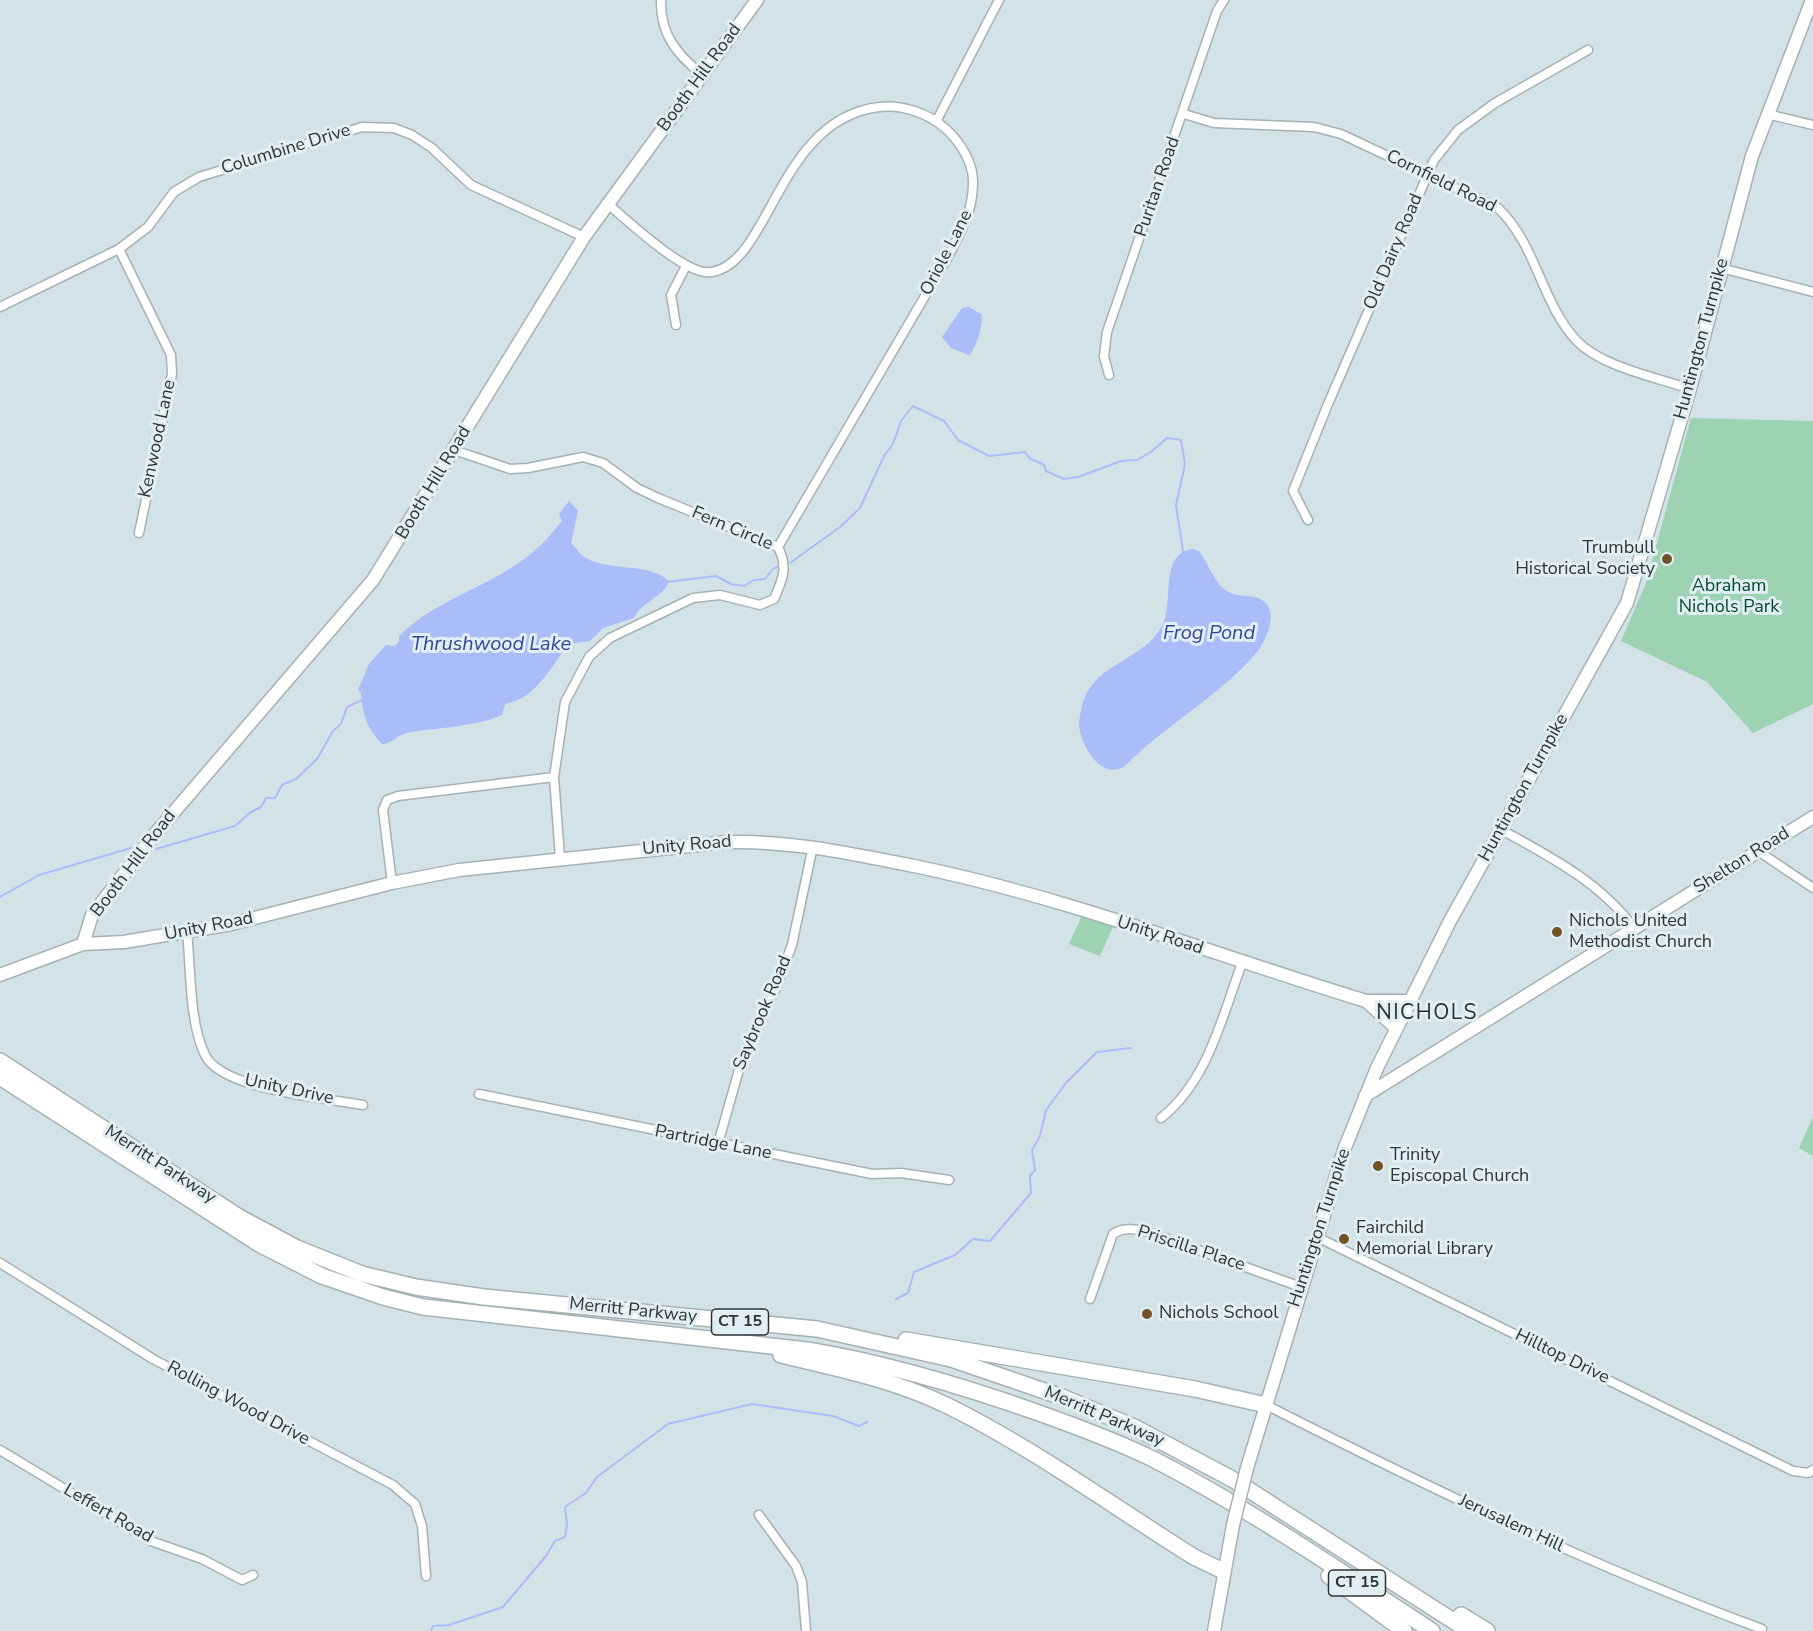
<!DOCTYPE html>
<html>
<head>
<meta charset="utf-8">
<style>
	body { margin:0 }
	canvas { display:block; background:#d3e2e6 }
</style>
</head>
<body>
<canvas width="1813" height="1631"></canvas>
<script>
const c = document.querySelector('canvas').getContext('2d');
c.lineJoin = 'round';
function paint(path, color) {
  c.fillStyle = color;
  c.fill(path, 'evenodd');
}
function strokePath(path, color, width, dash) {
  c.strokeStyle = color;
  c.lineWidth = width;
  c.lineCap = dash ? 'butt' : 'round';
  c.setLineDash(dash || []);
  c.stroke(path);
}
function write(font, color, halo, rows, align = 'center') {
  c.font = font + ' "Nunito Sans",sans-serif';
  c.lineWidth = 6;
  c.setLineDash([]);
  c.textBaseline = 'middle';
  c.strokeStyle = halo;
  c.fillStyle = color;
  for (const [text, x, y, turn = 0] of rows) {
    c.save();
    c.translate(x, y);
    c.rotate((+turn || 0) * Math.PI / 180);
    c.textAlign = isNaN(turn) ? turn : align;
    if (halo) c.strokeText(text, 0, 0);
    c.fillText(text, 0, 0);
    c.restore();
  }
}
const green = new Path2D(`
	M1691 418 1813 421V704L1753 733 1707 682 1621 641 1646 583Z
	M1085 909 1116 920 1100 956 1069 944Z
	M1813 1117V1156L1799 1148Z`);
const water = new Path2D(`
	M969 307 981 314C984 322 976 350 969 355L951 348 942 337 962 308Z
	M569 501 578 511 571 543C575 547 579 553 584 557 607 572 653 562 669 582 662 598 641 602 634 618L603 628 590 641 568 644C551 668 535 699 505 704L502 715C472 728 438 727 407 733 397 735 393 744 382 744 367 729 362 713 361 693L358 690 369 664 386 645 395 646 399 641V636C437 598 494 586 533 552 544 543 553 532 562 521L559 514Z
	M1193 549 1199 551C1208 562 1212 579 1224 589 1238 601 1258 590 1268 606 1276 618 1265 642 1257 652 1219 697 1165 725 1125 766 1102 781 1082 748 1079 726 1079 718 1081 708 1084 699 1098 662 1144 660 1162 626 1175 603 1158 553 1193 549Z`);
const stream = new Path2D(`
	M790 563 840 527 860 508 884 456 893 444 901 421 913 406 944 421 958 440 989 456 1025 452 1029 458 1044 465 1046 471 1064 479 1078 477 1121 461 1137 460 1151 452 1167 438 1181 440 1185 464 1176 505 1183 551
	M666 582 716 576 731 584 744 586 754 580 765 579 773 569 779 566
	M156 849 235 826 251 812 261 807 266 798H275L282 785 296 779 317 759 333 731 341 724 347 707 362 700
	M0 897 39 875 138 846
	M896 1299 908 1293 914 1272 955 1255 973 1239 990 1241 1031 1193 1030 1176 1035 1170 1032 1150 1040 1136 1046 1110 1066 1083 1097 1052 1131 1048
	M431 1631 433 1626 449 1625 503 1607 546 1556 555 1541 565 1537 567 1525 565 1507 586 1493 597 1477 668 1424 752 1404 833 1416 859 1426 867 1422`);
const street = new Path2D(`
	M661 0C660 35 677 54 702 75
	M1184 114 1214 123 1314 127 1341 134 1498 208C1537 245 1541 303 1577 341 1602 367 1656 377 1690 389
	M1767 114 1813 125
	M937 120 999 0
	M608 204C628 221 687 277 712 272 771 262 778 119 879 107 902 104 928 113 946 129 960 142 974 163 973 184 972 214 962 229 949 255L778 547
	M119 249 171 355 172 374 139 533
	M1721 268 1813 292
	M0 307 119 249 148 227 174 192 199 177 362 127 394 128 412 135 432 148 471 185 584 237
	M676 325 671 295 686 266
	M1109 375 1104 356 1107 332 1217 11 1224 0
	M454 450 510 469 528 468 583 457 603 463 637 488 658 498 778 547C788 567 783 579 774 599L760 605 720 595 693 598 610 638 589 657 565 702 554 777 560 858
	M1308 520 1293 491 1328 404 1434 160 1458 130 1495 103 1588 50
	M1500 829C1549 856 1600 882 1634 928
	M1758 851 1813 888
	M392 883 383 810 387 800 398 796 554 777
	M187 932C191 969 189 1022 205 1055 222 1090 326 1098 363 1105
	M479 1094 872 1174 901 1173 949 1180
	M1161 1118C1208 1081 1222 1017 1242 963
	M718 1144 742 1059 775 990 792 945 813 846
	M1317 1237 1793 1471 1808 1473 1813 1470
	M0 1263 153 1359 393 1485 415 1504 422 1526 426 1576
	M1090 1299 1113 1234C1123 1227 1133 1229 1145 1231L1301 1287
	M1266 1405C1428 1487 1591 1566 1762 1629
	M0 1450 151 1541 202 1559 242 1580 253 1575
	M759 1515 796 1566 802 1582 806 1631`);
const secondary = new Path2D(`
	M83 944 92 915 155 834 373 580 584 237 757 0
	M0 975 83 944 124 942 231 924 392 883 459 870 728 842C790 841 843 852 904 864 1061 895 1212 954 1366 1001H1408
	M1366 1001 1395 1027
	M1365 1096 1813 817
	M1247 1468 1344 1150 1377 1068 1450 921 1627 603 1690 389 1752 156 1812 0
	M1214 1631 1233 1525`);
const highway = new Path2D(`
	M0 1061 239 1217 297 1248 362 1274 416 1287 484 1297 817 1329 951 1359 1062 1397 1134 1427 1232 1479 1469 1631
	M0 1077 259 1244 322 1276 383 1297 423 1307 807 1350C886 1363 963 1386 1039 1413 1078 1427 1116 1441 1153 1459 1250 1509 1341 1572 1432 1631
	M906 1340 1195 1389 1266 1405
	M781 1355C837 1368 894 1380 946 1405 1030 1446 1114 1507 1194 1557L1223 1571
	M1329 1576 1404 1631
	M1461 1615 1487 1631`);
const secondaryBridge = new Path2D(`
	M1233 1525 1247 1468`);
const markers = [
	[1667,559,6,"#725328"],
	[1557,932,6,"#725328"],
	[1378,1166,6,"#725328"],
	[1344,1239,6,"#725328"],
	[1147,1314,6,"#725328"]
];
const shields = [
	[740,1322,57],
	[1357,1583,57]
];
const shieldNames = [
	["CT 15",740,1322],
	["CT 15",1357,1583]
];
const streetNames = [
	["Booth Hill Road",700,78,-54],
	["Columbine Drive",286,150,-17],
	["Cornfield Road",1441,182,26],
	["Puritan Road",1158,187,-71],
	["Old Dairy Road",1394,252,-67],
	["Oriole Lane",947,253,-63],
	["Huntington Turnpike",1702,339,-75],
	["Kenwood Lane",158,439,-78],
	["Booth Hill Road",434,483,-59],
	["Fern Circle",732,529,23],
	["Huntington Turnpike",1524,788,-61],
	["Unity Road",687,846,-5],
	["Shelton Road",1742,861,-32],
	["Booth Hill Road",134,864,-53],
	["Unity Road",209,927,-11],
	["Unity Road",1160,936,18],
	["Saybrook Road",763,1013,-67],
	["Unity Drive",289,1090,12],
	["Partridge Lane",713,1143,11],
	["Merritt Parkway",160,1165,33],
	["Huntington Turnpike",1320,1228,-72],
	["Priscilla Place",1191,1249,18],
	["Merritt Parkway",633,1311,6],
	["Hilltop Drive",1562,1357,26],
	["Rolling Wood Drive",238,1404,28],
	["Merritt Parkway",1104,1417,23],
	["Leffert Road",108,1514,30],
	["Jerusalem Hill",1511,1524,25]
];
const poiNames = [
	["Trumbull",1655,549,"right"],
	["Historical Society",1655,570,"right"],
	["Nichols United",1569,922],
	["Methodist Church",1569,943],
	["Trinity",1390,1156],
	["Episcopal Church",1390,1177],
	["Fairchild",1356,1229],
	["Memorial Library",1356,1250],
	["Nichols School",1159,1314]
];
const parkNames = [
	["Abraham",1729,587],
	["Nichols Park",1729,608]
];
const waterNames = [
	["Frog Pond",1209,634],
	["Thrushwood Lake",491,645]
];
const quarterNames = [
	["NICHOLS",1427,1014]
];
paint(green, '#9dd3b3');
paint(water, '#abbdf8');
strokePath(stream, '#abbdf8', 2);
strokePath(street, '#a4b2b6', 11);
strokePath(secondary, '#a4b2b6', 15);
strokePath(highway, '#a4b2b6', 18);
strokePath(street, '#fff', 8);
strokePath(secondary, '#fff', 12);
strokePath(highway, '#fff', 15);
strokePath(secondaryBridge, '#a4b2b6', 15, []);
strokePath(secondaryBridge, '#fff', 12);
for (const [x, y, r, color] of markers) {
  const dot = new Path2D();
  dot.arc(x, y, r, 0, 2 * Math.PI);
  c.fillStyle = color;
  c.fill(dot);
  strokePath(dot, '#e1eff3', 2);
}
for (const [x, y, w] of shields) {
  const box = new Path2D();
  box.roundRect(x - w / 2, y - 13, w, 26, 4.5);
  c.fillStyle = '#e1eff3';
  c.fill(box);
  strokePath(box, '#2f3536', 1.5);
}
write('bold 16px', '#2f3536', null, shieldNames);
write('18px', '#2f3536', '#e1eff3', streetNames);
write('18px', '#2f3536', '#e1eff3', poiNames, 'left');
write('18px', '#034b2d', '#e1eff3', parkNames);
write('italic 20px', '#354499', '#e1eff3', waterNames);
c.letterSpacing = '1.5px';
write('21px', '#232f32', '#e1eff3', quarterNames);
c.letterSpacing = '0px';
</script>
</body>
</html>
